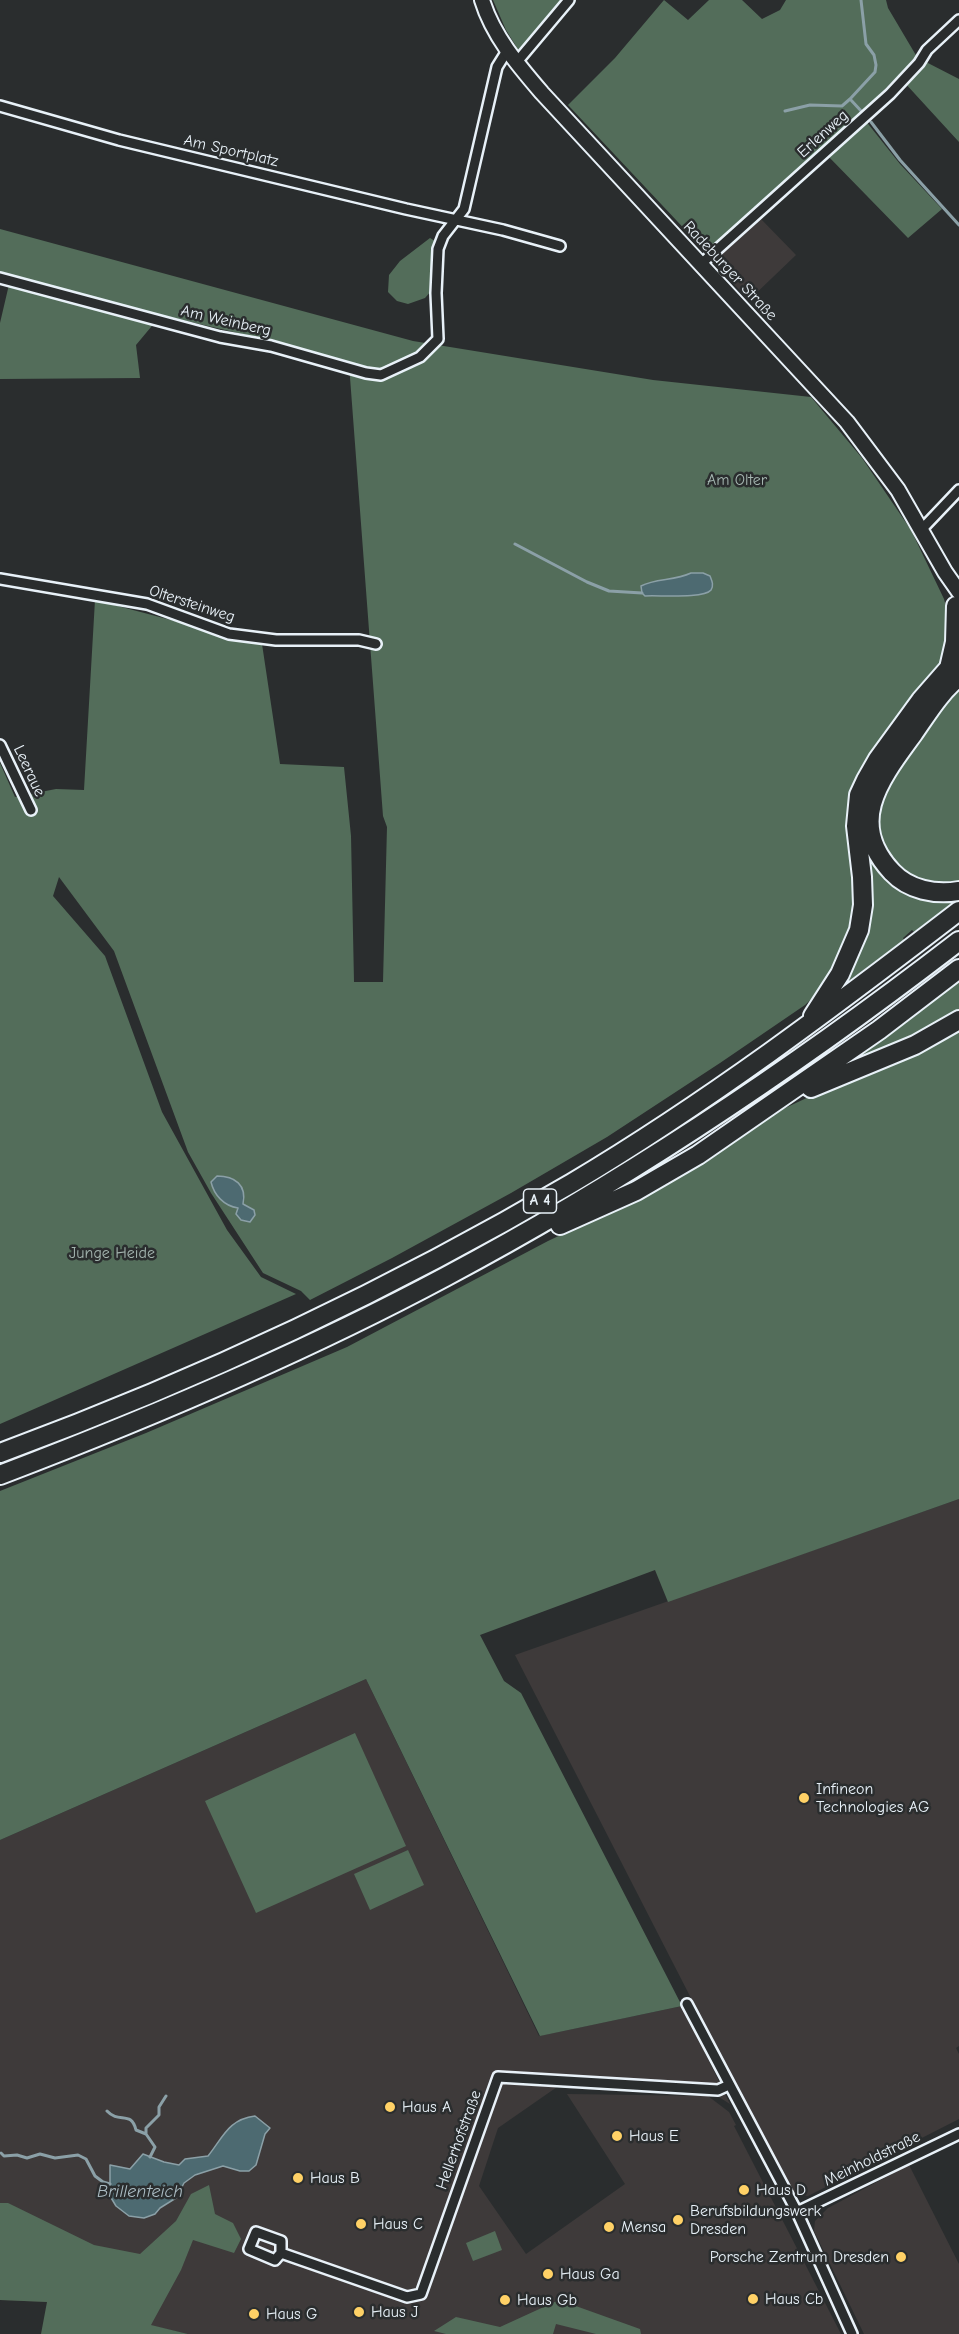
<!DOCTYPE html>
<html>
<head>
<meta charset="utf-8">
<style>
	body { margin:0 }
	canvas { display:block; background:#2a2d2e }
</style>
</head>
<body>
<canvas width="959" height="2334"></canvas>
<script>
const c = document.querySelector('canvas').getContext('2d');
c.lineJoin = 'round';
function paint(path, color) {
  c.fillStyle = color;
  c.fill(path, 'evenodd');
}
function strokePath(path, color, width, dash) {
  c.strokeStyle = color;
  c.lineWidth = width;
  c.lineCap = dash ? 'butt' : 'round';
  c.setLineDash(dash || []);
  c.stroke(path);
}
function write(font, color, halo, rows, align = 'center') {
  c.font = font + ' "Comic Neue",sans-serif';
  c.lineWidth = 5;
  c.setLineDash([]);
  c.textBaseline = 'middle';
  c.strokeStyle = halo;
  c.fillStyle = color;
  for (const [text, x, y, turn = 0] of rows) {
    c.save();
    c.translate(x, y);
    c.rotate((+turn || 0) * Math.PI / 180);
    c.textAlign = isNaN(turn) ? turn : align;
    if (halo) c.strokeText(text, 0, 0);
    c.fillText(text, 0, 0);
    c.restore();
  }
}
const built = new Path2D(`
	M760 218 796 255 749 300 711 260Z
	M959 1499V2046L956 2048 959 2054V2119L808 2196 792 2195 515 1655Z
	M366 1679 539 2036 682 2006 730 2104 714 2094 557 2087 498 2128 479 2186 526 2254 625 2184 567 2094 708 2096 729 2112 736 2125 734 2126 841 2334H188L48 2302 0 2300V1840Z
	M909 2165 959 2264V2334H864L814 2231 815 2221 828 2208Z`);
const green = new Path2D(`
	M493 0H564L533 40 519 51 506 30Z
	M664 0 688 20 709 0H742L762 19 780 10 786 0H886L888 8 917 57 838 136 708 254 568 105 615 58Z
	M924 61 959 79V142L904 82Z
	M865 120 900 164 942 209 908 238 827 155Z
	M0 229 413 341 653 380 811 397 862 458 911 530 944 599 948 614V650L852 850 855 925 824 987 805 1005 720 1063 607 1137 511 1193 392 1258 310 1300 301 1291 263 1273 211 1193 188 1152 114 951 59 877 53 896 105 956 162 1112 227 1230 261 1277 296 1294 0 1424V763L15 797 56 789 84 790 95 600 262 644 280 764 344 767 351 836 354 982H383L387 827 383 816 349 364 272 341 161 315 136 345 140 378 0 379V323L11 276 0 273Z
	M430 238 435 241 432 290 425 298 408 304 397 301 388 292 389 275 400 261Z
	M959 691V883C933 885 909 883 893 860 858 809 891 779 922 738 933 722 944 704 959 691Z
	M862 818 875 862 958 899 914 932 912 930 903 938 904 940 842 986 852 965Z
	M959 977V1014L950 1021 836 1070Z
	M959 1027V1499L668 1602 655 1570 480 1635 504 1681 521 1693 682 2006 540 2036 366 1679 0 1840V1491L146 1433 347 1347 548 1241 639 1198 702 1164 783 1109Z
	M355 1733 406 1846 256 1913 205 1801Z
	M408 1850 424 1885 370 1910 354 1874Z
	M209 2185 215 2214 233 2223 241 2239 234 2253 193 2240 181 2270 151 2325 188 2334H41L47 2302 0 2300V2203H8L94 2245 140 2254 176 2221 191 2194Z
	M495 2231 502 2250 473 2261 466 2243Z
	M559 2300 640 2329 641 2334H596L556 2324 553 2334H446L434 2331 456 2317 500 2327Z`);
const water = new Path2D(`
	M691 573H703L710 576C712 581 714 585 711 590 704 599 658 595 645 596L642 593 641 586C656 578 674 581 691 573Z
	M217 1176C235 1176 247 1185 243 1204L254 1210 255 1215 250 1222 241 1220 236 1214 238 1208C224 1206 214 1195 211 1182Z
	M255 2116 270 2128 265 2134 256 2165 249 2171H240L223 2166 195 2175 184 2183 176 2198 160 2208 155 2214 144 2218 129 2216 116 2206 110 2196V2165L130 2169 143 2154 164 2162 179 2165 185 2159 208 2156C223 2137 229 2119 255 2116Z`);
const stream = new Path2D(`
	M861 0 866 44 874 55 876 65 875 72 850 99 863 113
	M785 111 810 105 842 106 850 99
	M871 122 900 160 959 225
	M515 544 587 582 609 591 642 593
	M107 2111C119 2124 131 2110 136 2130L146 2134
	M1 2153 4 2156 17 2155 27 2158 40 2154 55 2158 78 2155 86 2159 95 2176 103 2182 110 2184
	M150 2157 155 2147 146 2134V2128L159 2115V2107L166 2096`);
const street = new Path2D(`
	M516 63 569 0
	M0 106 119 140 406 209 503 230 560 246
	M701 264 890 94 919 63 927 50 959 20
	M0 278 220 337 271 346 366 373 381 375 420 357 438 339 436 293 438 249 443 236 464 209 497 67 507 51
	M922 529 959 490
	M0 579 147 604 229 634 276 640H359L376 644
	M0 745 31 810
	M687 2004 797 2212 852 2334
	M797 2212 959 2134
	M256 2232 281 2241V2253L275 2260 249 2249Z
	M281 2253 407 2297 421 2294 498 2077 718 2090 729 2085`);
const secondary = new Path2D(`
	M482 0C493 36 518 65 542 93L847 422 898 490 945 572 959 592`);
const highway = new Path2D(`
	M949 668 955 642 956 606
	M959 677C940 692 927 714 913 734 881 778 845 822 892 872 909 890 935 895 959 891
	M813 1016 840 974 859 930 863 905 862 877 856 826 859 795 866 780 878 759 921 700 949 668 959 661
	M811 1088 915 1045 959 1020
	M560 1225 636 1191 698 1155 879 1030 959 969
	M0 1453C198 1380 390 1290 572 1183 708 1102 834 1007 959 911
	M0 1475C152 1417 301 1354 445 1277 626 1181 797 1066 959 941`);
const markers = [
	[804,1798,6,"#ffd166"],
	[390,2107,6,"#ffd166"],
	[617,2136,6,"#ffd166"],
	[298,2178,6,"#ffd166"],
	[744,2190,6,"#ffd166"],
	[678,2220,6,"#ffd166"],
	[361,2224,6,"#ffd166"],
	[609,2227,6,"#ffd166"],
	[901,2257,6,"#ffd166"],
	[548,2274,6,"#ffd166"],
	[753,2299,6,"#ffd166"],
	[505,2300,6,"#ffd166"],
	[359,2312,6,"#ffd166"],
	[254,2314,6,"#ffd166"]
];
const shields = [
	[540,1201,33]
];
const shieldNames = [
	["A 4",540,1201]
];
const streetNames = [
	["Erlenweg",823,134,-42],
	["Am Sportplatz",231,151,13],
	["Radeburger Straße",730,271,47],
	["Am Weinberg",226,321,13],
	["Oltersteinweg",192,604,18],
	["Leeraue",29,771,65],
	["Hellerhofstraße",459,2140,-70],
	["Meinholdstraße",872,2159,-26]
];
const parkNames = [
	["Am Olter",737,480],
	["Junge Heide",112,1253]
];
const poiNames = [
	["Infineon",816,1789],
	["Technologies AG",816,1807],
	["Haus A",402,2107],
	["Haus E",629,2136],
	["Haus B",310,2178],
	["Haus D",756,2190],
	["Berufsbildungswerk",690,2211],
	["Dresden",690,2229],
	["Haus C",373,2224],
	["Mensa",621,2227],
	["Porsche Zentrum Dresden",889,2257,"right"],
	["Haus Ga",560,2274],
	["Haus Cb",765,2299],
	["Haus Gb",517,2300],
	["Haus J",371,2312],
	["Haus G",266,2314]
];
const waterNames = [
	["Brillenteich",140,2192]
];
paint(built, '#3e3a3a');
paint(green, '#536d5a');
paint(water, '#4d6a71');
strokePath(water, '#8ba0a7', 1.5);
strokePath(stream, '#8ba0a7', 3);
strokePath(street, '#e8f1f8', 14);
strokePath(secondary, '#e8f1f8', 18);
strokePath(highway, '#e8f1f8', 22);
strokePath(street, '#2a2d2e', 9);
strokePath(secondary, '#2a2d2e', 14);
strokePath(highway, '#2a2d2e', 18);
for (const [x, y, r, color] of markers) {
  const dot = new Path2D();
  dot.arc(x, y, r, 0, 2 * Math.PI);
  c.fillStyle = color;
  c.fill(dot);
  strokePath(dot, '#2a2d2e', 2);
}
for (const [x, y, w] of shields) {
  const box = new Path2D();
  box.roundRect(x - w / 2, y - 12, w, 24, 4.5);
  c.fillStyle = '#2a2d2e';
  c.fill(box);
  strokePath(box, '#e8f1f8', 1.5);
}
write('bold 15px', '#e8f1f8', null, shieldNames);
write('16px', '#e8f1f8', '#2a2d2e', streetNames);
write('16px', '#a5b6b1', '#2a2d2e', parkNames);
write('16px', '#e8f1f8', '#2a2d2e', poiNames, 'left');
write('italic 18px', '#aabbc2', '#2a2d2e', waterNames);
</script>
</body>
</html>
